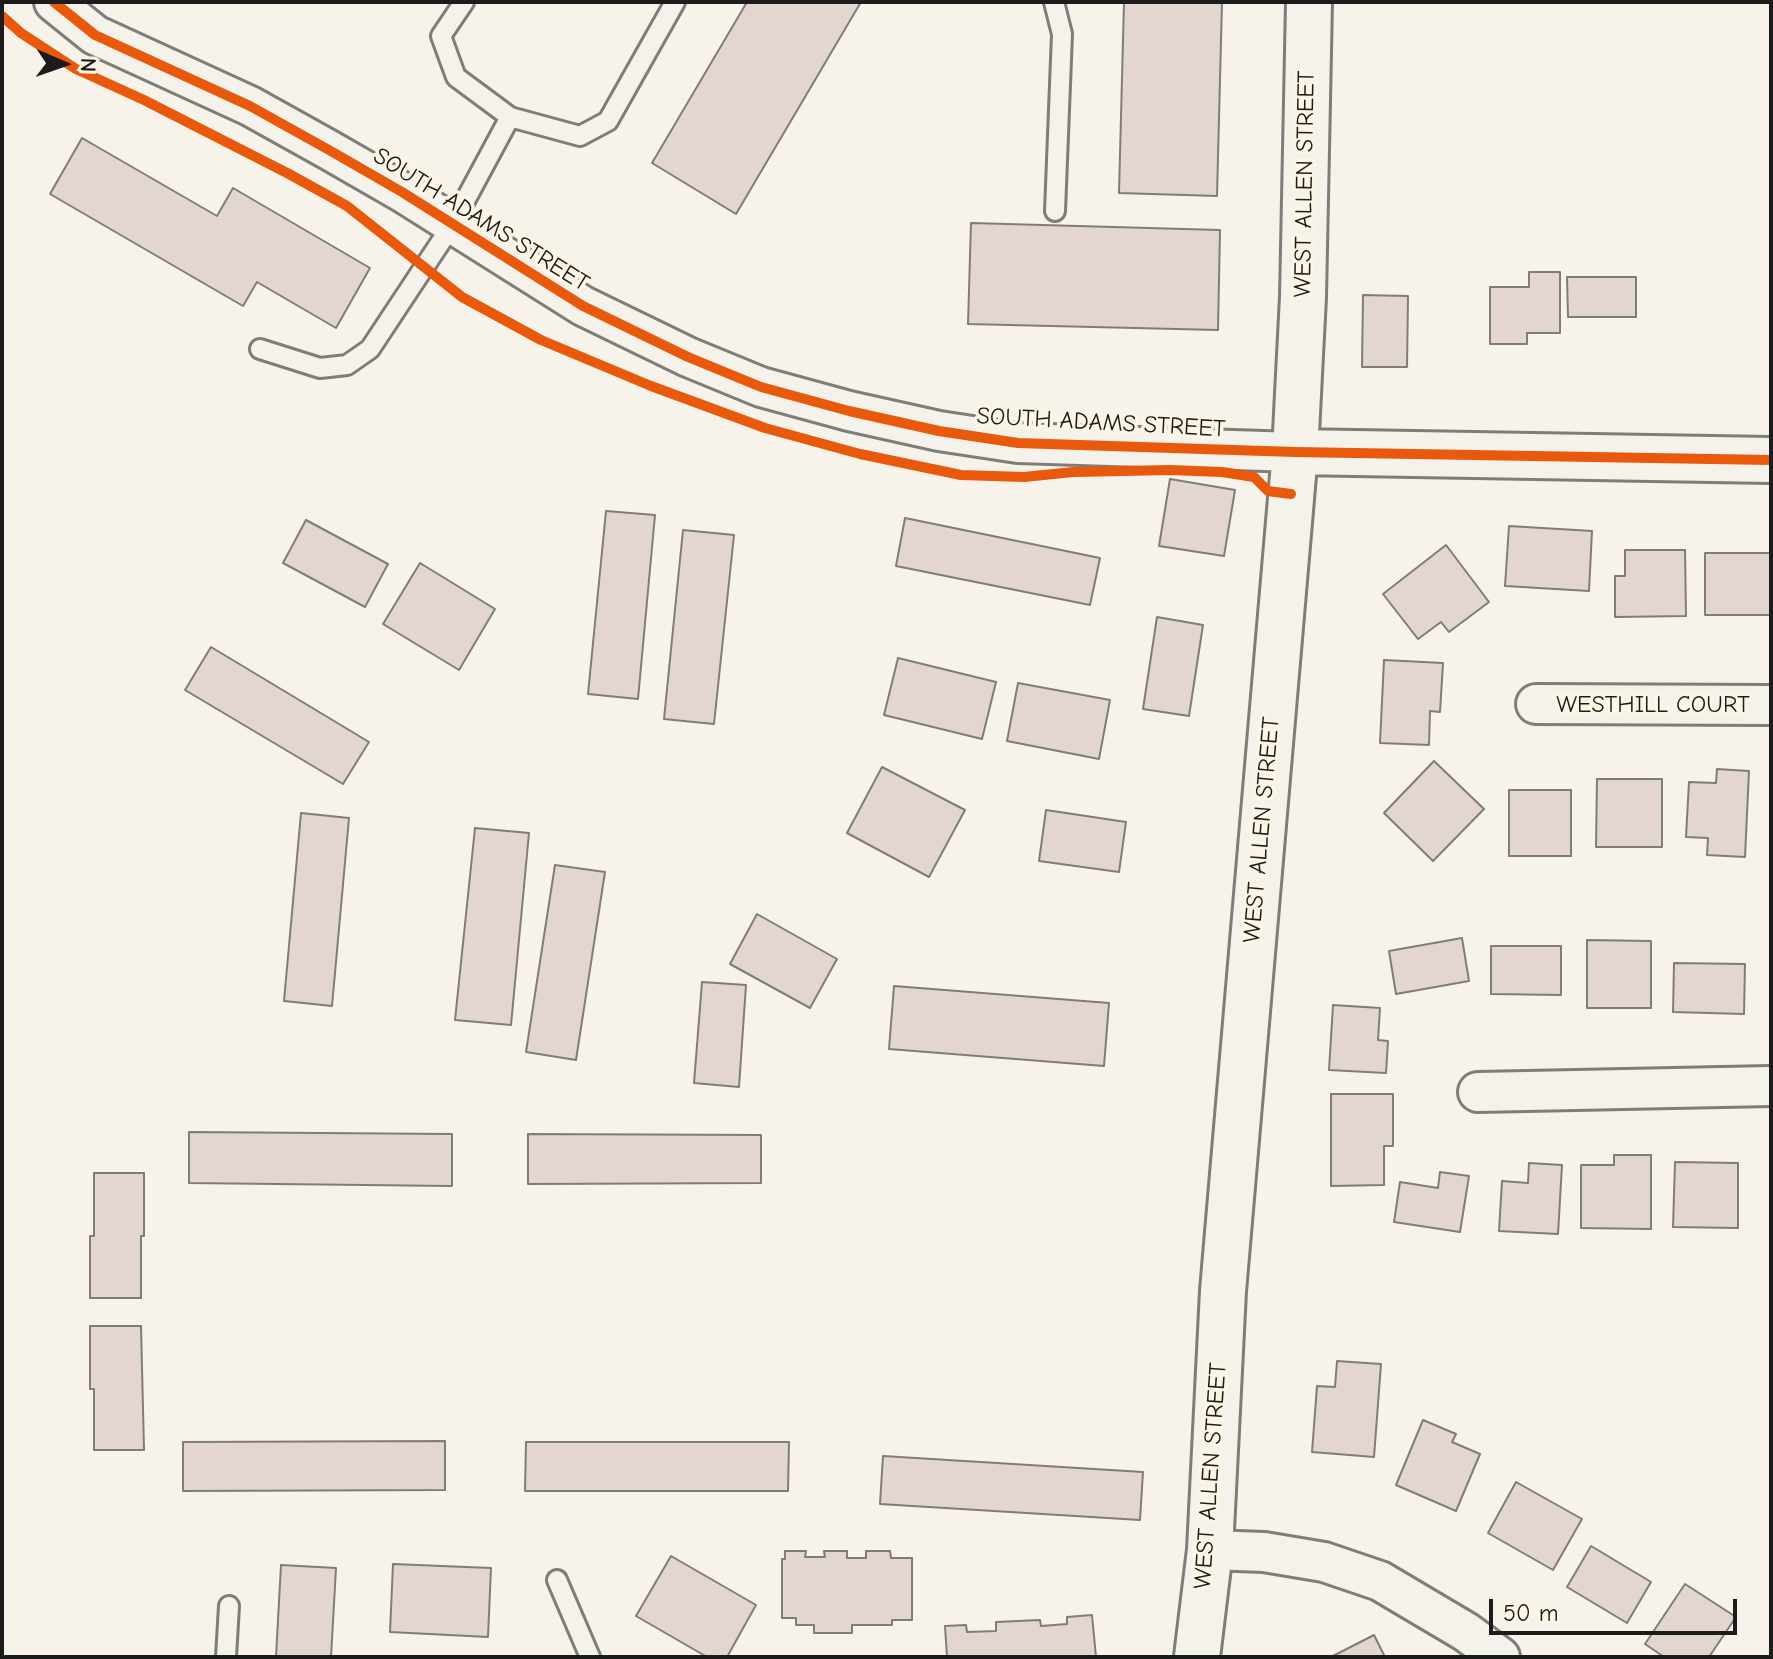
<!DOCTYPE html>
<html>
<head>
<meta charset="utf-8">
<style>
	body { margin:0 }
	#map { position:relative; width:1773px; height:1659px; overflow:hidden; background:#f7f3ea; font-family:"Comic Neue",sans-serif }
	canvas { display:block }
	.frame { position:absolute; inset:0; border:4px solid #1c1c1c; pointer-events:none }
	.north { position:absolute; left:24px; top:24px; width:80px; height:80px; -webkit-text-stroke:6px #fcf5e5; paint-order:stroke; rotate:92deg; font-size:22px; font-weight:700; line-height:32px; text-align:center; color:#1c1c1c }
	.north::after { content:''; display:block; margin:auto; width:28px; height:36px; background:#1c1c1c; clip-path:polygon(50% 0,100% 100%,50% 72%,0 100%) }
	.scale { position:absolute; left:1489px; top:1599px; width:248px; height:36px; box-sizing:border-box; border:4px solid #1c1c1c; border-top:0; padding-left:10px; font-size:24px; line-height:28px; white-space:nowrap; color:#1c1c1c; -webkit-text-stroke:6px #fcf5e5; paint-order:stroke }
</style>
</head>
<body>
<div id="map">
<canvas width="1773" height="1659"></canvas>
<div class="frame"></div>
<div class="north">N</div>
<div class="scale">50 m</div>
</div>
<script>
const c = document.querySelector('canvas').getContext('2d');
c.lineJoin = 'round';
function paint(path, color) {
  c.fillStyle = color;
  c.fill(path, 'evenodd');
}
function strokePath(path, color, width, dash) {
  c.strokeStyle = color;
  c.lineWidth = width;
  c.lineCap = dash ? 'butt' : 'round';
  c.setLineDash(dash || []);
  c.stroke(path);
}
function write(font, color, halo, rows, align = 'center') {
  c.font = font + ' "Comic Neue",sans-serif';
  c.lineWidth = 7;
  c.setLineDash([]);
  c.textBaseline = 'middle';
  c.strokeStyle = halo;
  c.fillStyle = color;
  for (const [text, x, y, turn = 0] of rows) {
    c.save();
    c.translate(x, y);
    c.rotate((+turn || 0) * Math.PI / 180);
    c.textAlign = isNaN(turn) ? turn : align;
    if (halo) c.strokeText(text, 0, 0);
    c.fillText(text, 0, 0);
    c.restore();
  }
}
const building = new Path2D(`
	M747 2H861L736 214 652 163Z
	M1124 2H1222L1217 196 1119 193Z
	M82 138 217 216 233 188 370 268 336 328 257 282 243 306 50 194Z
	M971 223 1220 230 1218 330 968 324Z
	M1529 272H1560V333H1527V344H1490V287H1529Z
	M1567 277H1636V317H1568Z
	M1363 295 1408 296 1407 367H1362Z
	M1170 479 1235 490 1224 556 1159 546Z
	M606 511 655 515 638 699 588 694Z
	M905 518 1100 558 1090 605 896 566Z
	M306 520 388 564 365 607 283 563Z
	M1509 526 1592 531 1589 591 1505 586Z
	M683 530 734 535 714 724 664 719Z
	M1446 545 1489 602 1449 632 1441 622 1418 639 1383 594Z
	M1625 550H1685L1686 616 1615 617V576H1625Z
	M1705 553H1771V615H1705Z
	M420 563 495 609 459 670 383 624Z
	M1157 617 1203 625 1189 716 1143 709Z
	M211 647 369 742 343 784 185 690Z
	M898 658 996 682 982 739 884 715Z
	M1384 660 1443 663 1440 712 1430 711 1429 745 1380 743Z
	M1018 683 1110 700 1099 759 1007 741Z
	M1434 761 1484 809 1433 861 1384 813Z
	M882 767 965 810 929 877 847 833Z
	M1717 769 1749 771 1745 857 1707 855 1708 838 1686 837 1689 782 1716 783Z
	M1597 779H1662V847H1596Z
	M1509 790H1571V856H1509Z
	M1046 810 1126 822 1119 872 1039 861Z
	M301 813 349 818 332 1006 284 1001Z
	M475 828 529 833 511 1025 455 1020Z
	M555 865 605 872 576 1060 526 1052Z
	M757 914 837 959 810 1008 730 964Z
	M1462 938 1469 981 1396 994 1389 951Z
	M1587 940 1651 941V1008H1587Z
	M1491 946H1561V995L1491 994Z
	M1674 963 1745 964 1744 1014 1673 1012Z
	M702 982 746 985 739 1087 694 1083Z
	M894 986 1109 1003 1104 1066 889 1049Z
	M1333 1005 1380 1008 1378 1040 1388 1041 1386 1073 1329 1070Z
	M1331 1094H1393V1146H1384V1185L1331 1186Z
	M189 1132 452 1134V1186L189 1183Z
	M528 1134 761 1135V1183L528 1184Z
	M1614 1155H1651V1229L1581 1228V1165H1614Z
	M1675 1162 1738 1163V1228L1673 1227Z
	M1529 1163 1562 1165 1558 1234 1499 1231 1502 1181 1528 1183Z
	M1440 1172 1469 1176 1460 1232 1394 1222 1400 1182 1438 1188Z
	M94 1173H144V1236H141V1298H90V1236H94Z
	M90 1326H141L144 1450H94V1389H90Z
	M1337 1361 1381 1364 1374 1457 1312 1452 1317 1386 1335 1387Z
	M1423 1420 1456 1434 1452 1442 1480 1454 1456 1511 1396 1485Z
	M445 1441V1490L183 1491V1442Z
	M526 1442H789L788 1491H525Z
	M883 1456 1143 1472 1140 1520 880 1504Z
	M1516 1482 1582 1519 1553 1570 1488 1533Z
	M1591 1546 1651 1582 1627 1623 1567 1587Z
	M785 1551H806L805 1557H825L824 1551H847V1558H866V1551H890L891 1558H912V1620H892V1625H852V1633H814V1625H796V1618H782V1559H785Z
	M671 1556 756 1605 727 1657H707L636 1616Z
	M393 1564 491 1568 488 1637 390 1632Z
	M281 1565 336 1568 331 1657H276Z
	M1685 1584 1736 1617 1709 1657H1664L1645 1644Z
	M1092 1615 1096 1657H947L945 1626 966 1625 967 1632 996 1631V1622L1040 1620 1041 1626 1067 1624V1617Z
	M1374 1635 1385 1657H1331Z`);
const lane = new Path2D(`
	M464 2 441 36 456 77 510 117
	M1054 2 1062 34 1055 211
	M260 349 320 368 347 365 370 349 452 225 510 117 580 136 608 121 675 2
	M557 1580 590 1657
	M226 1657 229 1606`);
const street = new Path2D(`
	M54 2 95 35 250 106 329 150 402 192 583 306 688 357 761 387 849 411 939 431 1018 443 1295 452
	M1536 704 1771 705
	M1478 1092 1771 1086
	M1210 1550 1264 1552 1324 1562 1380 1581 1466 1632 1500 1657`);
const secondary = new Path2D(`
	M1295 452 1771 460
	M1197 1657 1210 1550 1223 1291 1295 452 1303 297 1309 2`);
const cycleway = new Path2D(`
	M54 2 95 35 250 106 329 150 402 192 583 306 688 357 761 387 849 411 939 431 1018 443 1295 452 1771 460
	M2 16 21 33 76 69 144 100 289 174 347 206 462 297 541 340 651 386 765 428 860 454 961 475 1024 477 1073 472 1170 470 1222 472 1254 477 1268 491 1291 494`);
const streetNames = [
	["WEST ALLEN STREET",1305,184,-89],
	["SOUTH ADAMS STREET",481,220,32],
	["SOUTH ADAMS STREET",1101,423,3],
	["WESTHILL COURT",1653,705],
	["WEST ALLEN STREET",1262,830,-85],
	["WEST ALLEN STREET",1211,1476,-86]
];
paint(building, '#e3d6d0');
strokePath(building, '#7f7d79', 2);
strokePath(lane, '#7f7d79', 24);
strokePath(street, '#7f7d79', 44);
strokePath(secondary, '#7f7d79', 50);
strokePath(lane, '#f5f2ec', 18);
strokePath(street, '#f5f2ec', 38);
strokePath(secondary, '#f5f2ec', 44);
strokePath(cycleway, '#e8590c', 10);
write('24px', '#1c1c1c', '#fcf5e5', streetNames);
</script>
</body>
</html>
